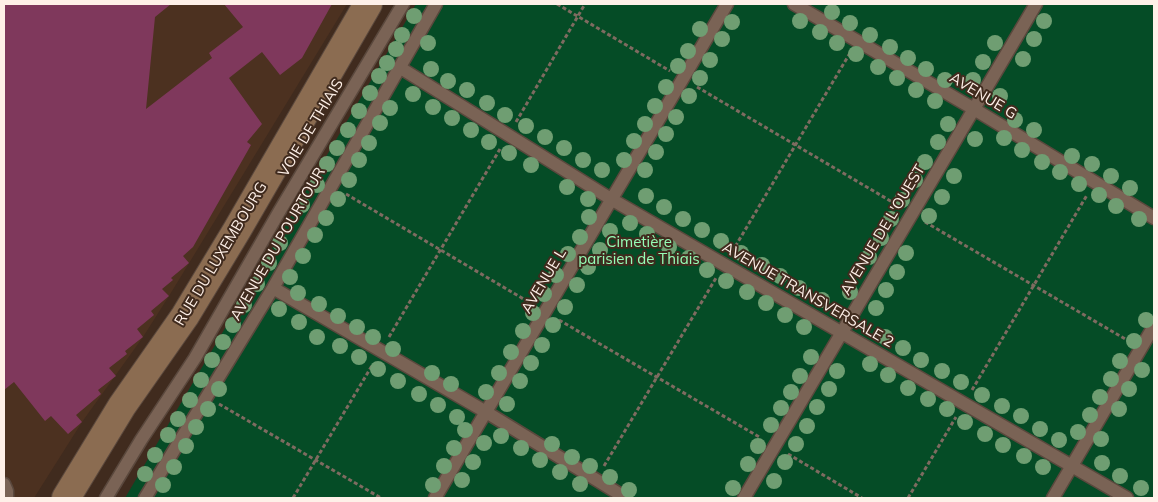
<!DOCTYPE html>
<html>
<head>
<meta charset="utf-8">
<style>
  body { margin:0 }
  #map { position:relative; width:1158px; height:502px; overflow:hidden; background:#402b1e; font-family:Mulish,sans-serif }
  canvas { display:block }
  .frame { position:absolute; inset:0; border:5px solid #fef0e8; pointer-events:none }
</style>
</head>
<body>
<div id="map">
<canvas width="1158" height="502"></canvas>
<div class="frame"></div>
</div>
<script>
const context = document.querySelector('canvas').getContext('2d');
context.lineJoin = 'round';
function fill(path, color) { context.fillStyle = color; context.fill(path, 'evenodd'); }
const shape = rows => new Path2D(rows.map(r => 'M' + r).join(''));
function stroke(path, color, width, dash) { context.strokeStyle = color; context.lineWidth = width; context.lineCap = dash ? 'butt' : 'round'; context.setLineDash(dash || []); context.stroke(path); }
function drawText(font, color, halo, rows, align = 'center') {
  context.font = font + ' Mulish,sans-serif'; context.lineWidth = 4; context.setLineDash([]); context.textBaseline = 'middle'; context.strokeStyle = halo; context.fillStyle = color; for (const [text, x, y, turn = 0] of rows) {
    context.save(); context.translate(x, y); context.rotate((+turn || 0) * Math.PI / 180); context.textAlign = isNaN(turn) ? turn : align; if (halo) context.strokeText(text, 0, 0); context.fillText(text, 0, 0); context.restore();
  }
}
const built = shape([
  [4,4,347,4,169,296,143,337,82,422,34,498,4,498]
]);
const green = shape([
  [416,4,1154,4,1154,498,125,498]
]);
const building = shape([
  [4,4,171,4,155,17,146,109,212,58,209,53,243,27,224,4,332,4,302,58,280,75,262,52,229,78,262,124,247,142,251,145,193,247,183,256,189,263,171,278,173,280,162,289,169,296,151,311,154,315,137,329,143,337,125,351,127,354,109,368,116,376,98,390,101,394,76,415,82,422,68,434,51,416,45,421,14,382,4,390]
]);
const path = shape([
  [557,4,670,71],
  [697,87,899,206],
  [516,122,585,4],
  [346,194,532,304],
  [925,222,1127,340],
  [732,252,850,53],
  [559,320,761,438],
  [389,337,500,149],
  [972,390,1087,195],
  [219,404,381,498],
  [788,454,862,498],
  [604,466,716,278],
  [293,498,373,364],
  [908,498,956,417]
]);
const lane = shape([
  [794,4,974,109,1154,218],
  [399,67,611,199,1127,498],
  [273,288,486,412,626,498],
  [4,484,7,491,7,498],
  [106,498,141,440,195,358,279,212,403,4],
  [145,498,273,288,436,4],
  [435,498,727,4],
  [744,498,1036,4],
  [1053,498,1154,326]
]);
const secondary = shape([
  [66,498,122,406,185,316,237,230,368,4]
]);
const trees = [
  [832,12],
  [414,16],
  [800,21],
  [1044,21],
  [732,22],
  [850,23],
  [700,29],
  [820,32],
  [402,35],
  [870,35],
  [722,39],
  [1034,39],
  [428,43],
  [837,43],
  [995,43],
  [890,47],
  [396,49],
  [688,51],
  [856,54],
  [908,58],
  [1023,59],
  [710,60],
  [983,62],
  [387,63],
  [678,66],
  [878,67],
  [431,69],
  [926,69],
  [379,76],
  [700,78],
  [897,78],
  [945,80],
  [973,80],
  [448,81],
  [666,87],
  [467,90],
  [916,90],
  [370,93],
  [413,94],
  [689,96],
  [1000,96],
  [935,101],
  [487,103],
  [655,106],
  [433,107],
  [390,108],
  [359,111],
  [505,115],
  [676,117],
  [452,118],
  [1015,120],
  [380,123],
  [645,124],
  [948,124],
  [526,126],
  [348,130],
  [471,130],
  [1034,130],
  [666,134],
  [545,137],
  [1004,138],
  [975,139],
  [634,141],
  [489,142],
  [938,142],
  [369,143],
  [337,148],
  [564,148],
  [1022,150],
  [656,152],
  [509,153],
  [1072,156],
  [359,160],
  [583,160],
  [624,160],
  [925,162],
  [1042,162],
  [327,164],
  [1092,164],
  [531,165],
  [602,170],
  [645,170],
  [1060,172],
  [954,176],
  [1111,176],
  [349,180],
  [915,180],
  [1079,184],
  [317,185],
  [567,187],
  [1130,188],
  [1099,195],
  [646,196],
  [942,197],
  [338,199],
  [588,199],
  [902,200],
  [302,205],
  [1116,206],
  [664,207],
  [929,216],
  [589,217],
  [326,218],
  [683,219],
  [891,219],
  [1139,219],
  [630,223],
  [702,230],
  [610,231],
  [647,234],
  [315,235],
  [580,237],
  [881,238],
  [721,241],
  [280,243],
  [669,247],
  [600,250],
  [741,253],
  [906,253],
  [568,254],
  [303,256],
  [869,257],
  [689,258],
  [269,263],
  [762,265],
  [588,267],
  [707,270],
  [897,272],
  [556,275],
  [780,276],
  [290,277],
  [726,281],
  [257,284],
  [577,285],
  [799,288],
  [886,290],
  [747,292],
  [850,292],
  [298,293],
  [544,294],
  [822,300],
  [766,303],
  [319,304],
  [244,305],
  [565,307],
  [876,308],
  [279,309],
  [533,313],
  [785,315],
  [338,316],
  [1146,320],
  [299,322],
  [233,325],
  [553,325],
  [357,327],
  [804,327],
  [523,331],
  [317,337],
  [373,337],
  [885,337],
  [1134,341],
  [223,342],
  [542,345],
  [340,346],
  [903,348],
  [393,349],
  [511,352],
  [359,357],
  [811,357],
  [212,360],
  [921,360],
  [1120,361],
  [531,363],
  [870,364],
  [378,369],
  [1142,370],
  [837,371],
  [942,371],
  [432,373],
  [499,373],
  [888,375],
  [800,376],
  [1111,379],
  [201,380],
  [398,381],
  [520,381],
  [961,382],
  [451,384],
  [908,388],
  [219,389],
  [829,389],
  [1129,389],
  [486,392],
  [791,392],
  [419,394],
  [982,395],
  [1100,397],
  [928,399],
  [190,400],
  [507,404],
  [438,405],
  [1002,406],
  [817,407],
  [781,408],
  [208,409],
  [947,409],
  [1119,409],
  [1090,415],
  [1021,416],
  [457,417],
  [178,419],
  [965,422],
  [771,425],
  [807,426],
  [196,427],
  [1040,429],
  [465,430],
  [1078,432],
  [985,434],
  [168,435],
  [501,436],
  [1101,439],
  [1059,440],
  [484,443],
  [552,444],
  [796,444],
  [1003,445],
  [186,446],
  [758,446],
  [454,448],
  [521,448],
  [155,455],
  [1024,456],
  [572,457],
  [540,460],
  [473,462],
  [785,462],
  [1102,463],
  [748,464],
  [444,466],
  [590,466],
  [174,467],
  [1043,467],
  [560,472],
  [145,474],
  [1120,476],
  [610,477],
  [462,480],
  [774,481],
  [580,484],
  [163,485],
  [433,485],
  [733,488],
  [1141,488],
  [629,490]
];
const streetNames = [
  ["AVENUE G",983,96,31],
  ["VOIE DE THIAIS",311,128,-59],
  ["AVENUE DE L'OUEST",883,230,-59],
  ["AVENUE DU POURTOUR",278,244,-60],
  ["RUE DU LUXEMBOURG",221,254,-59],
  ["AVENUE L",544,281,-59],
  ["AVENUE TRANSVERSALE 2",808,295,30]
];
const parkNames = [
  ["Cimetière",639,242],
  ["parisien de Thiais",639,259]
];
fill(built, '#4c3120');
fill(green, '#054c26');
fill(building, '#7f385c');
stroke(lane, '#5a483d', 15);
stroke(secondary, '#5a483d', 30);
stroke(path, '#7e6b60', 3, [4, 2.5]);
stroke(lane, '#7a6355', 12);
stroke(secondary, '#8b6c51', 28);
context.fillStyle = '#6f9e72';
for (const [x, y] of trees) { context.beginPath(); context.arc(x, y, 8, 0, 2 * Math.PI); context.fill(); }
drawText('15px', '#fef0e8', '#402b1e', streetNames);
drawText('15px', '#95fdb6', '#402b1e', parkNames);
</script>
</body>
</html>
